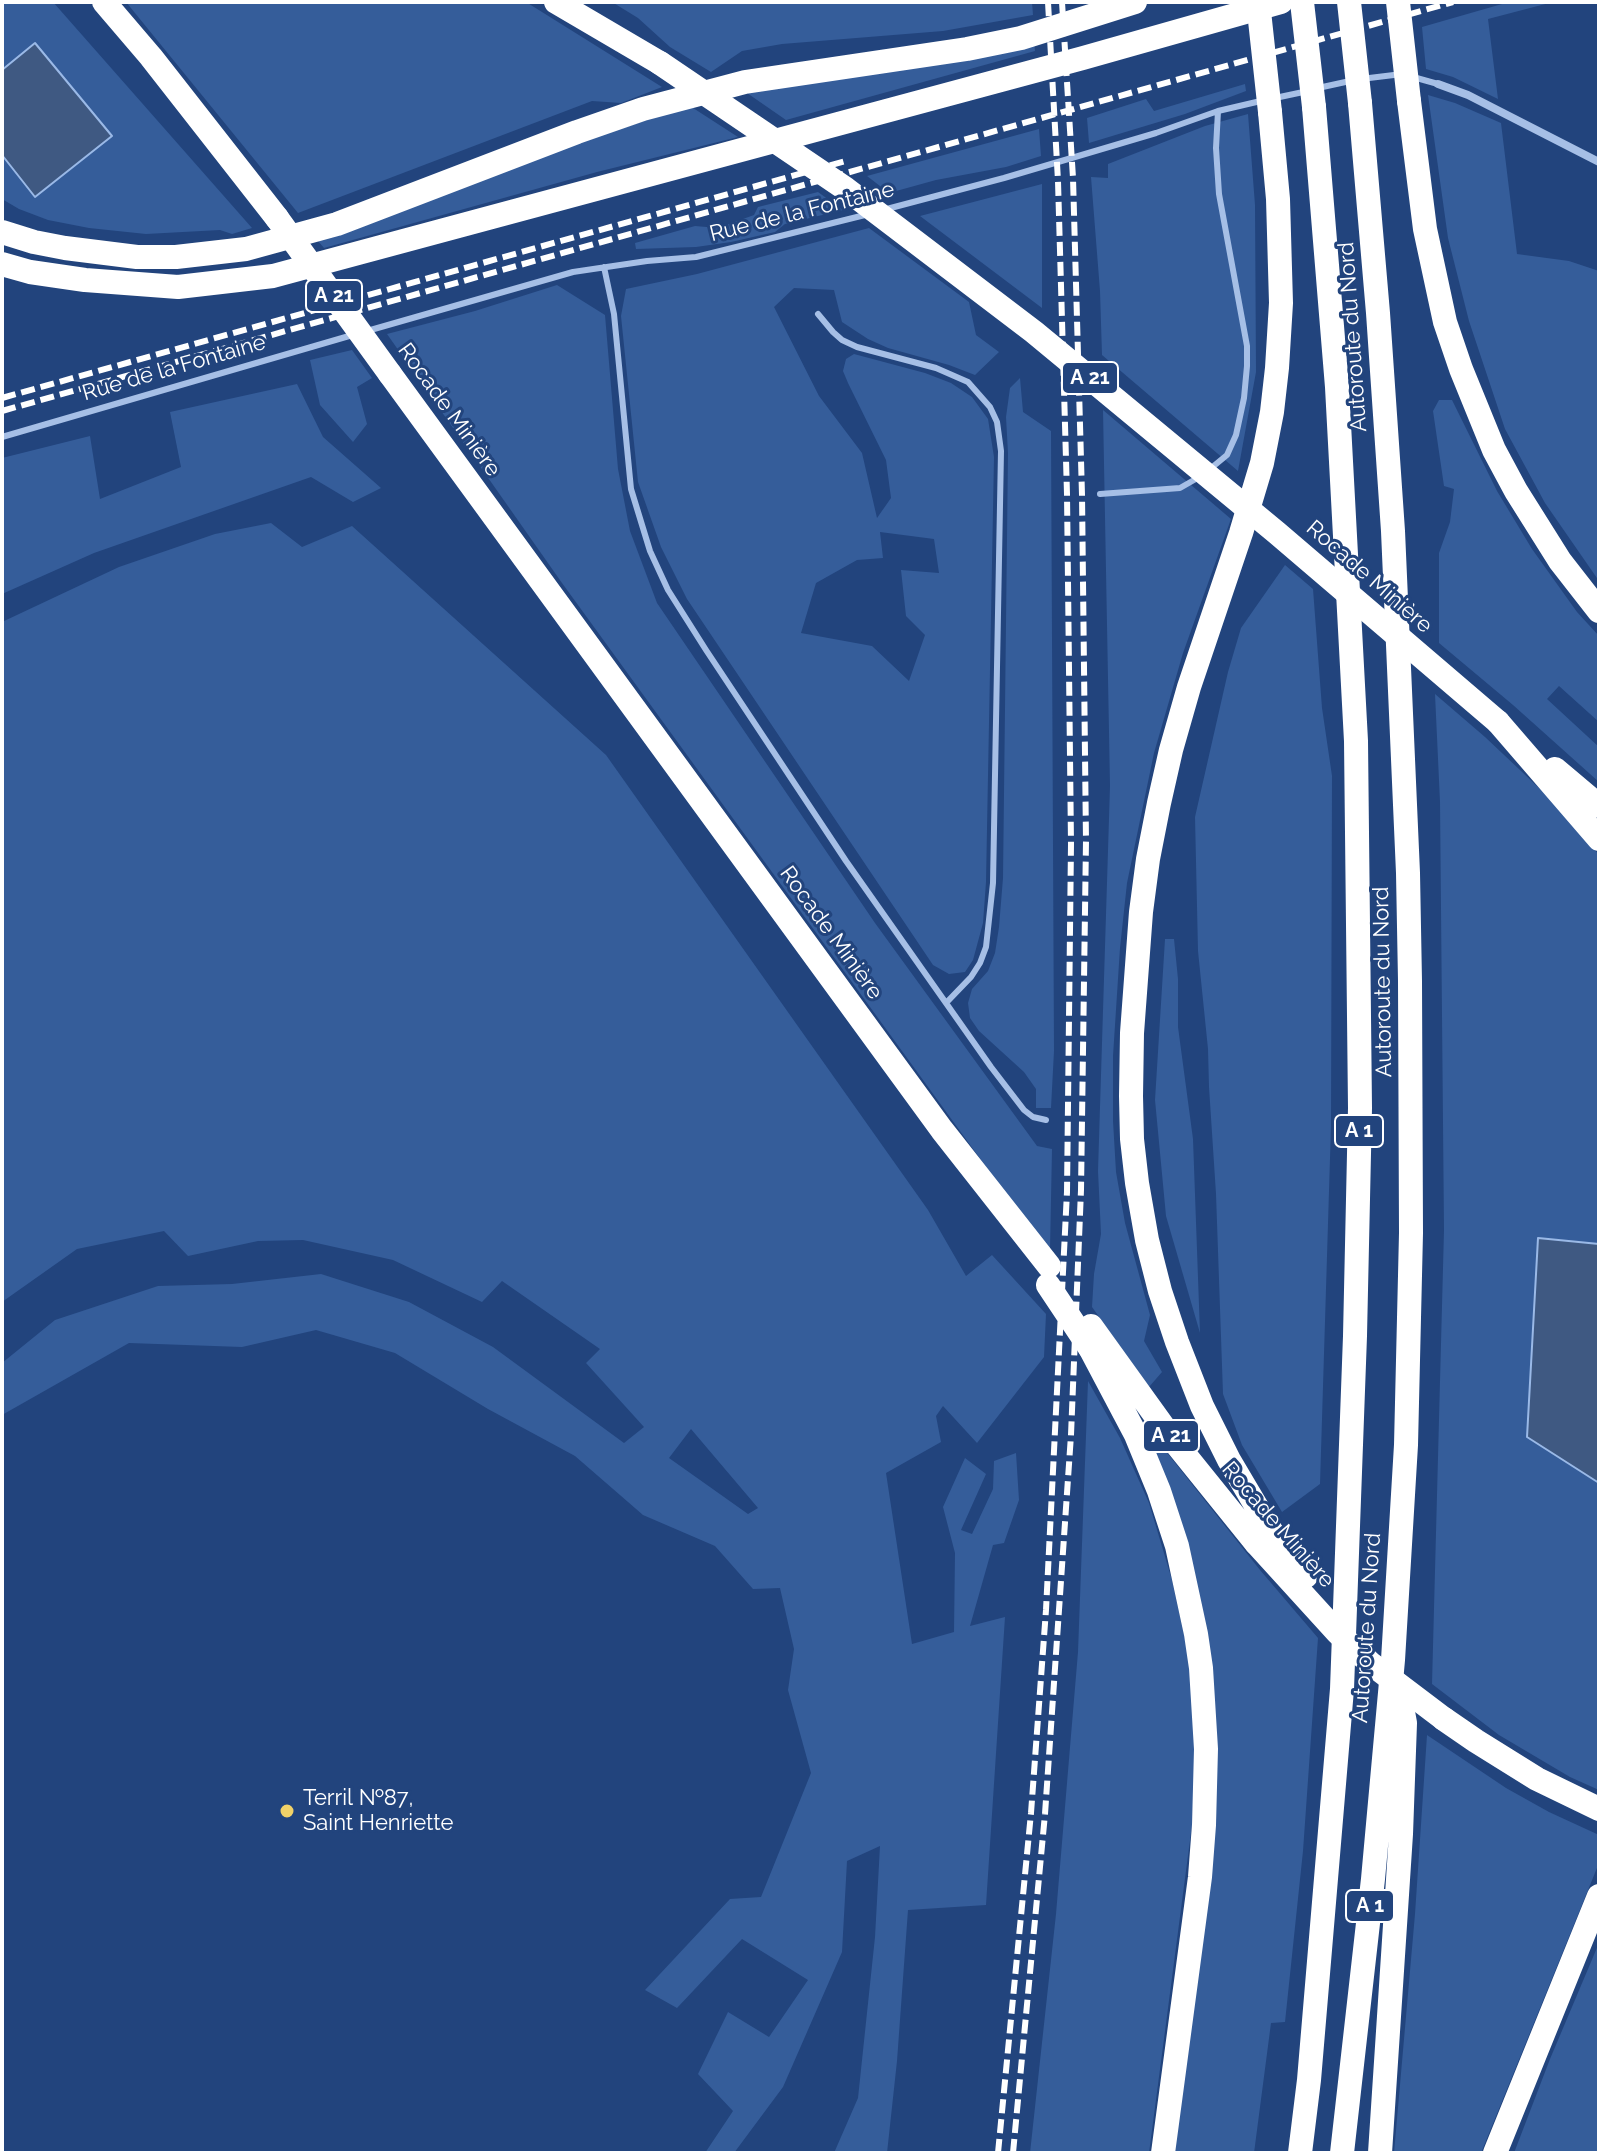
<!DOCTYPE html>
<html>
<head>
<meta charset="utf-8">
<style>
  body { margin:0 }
  #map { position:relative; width:1601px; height:2155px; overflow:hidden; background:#22447d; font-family:Raleway,sans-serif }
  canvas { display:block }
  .frame { position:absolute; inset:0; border:4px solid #fff; pointer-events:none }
</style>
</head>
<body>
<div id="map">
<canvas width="1601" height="2155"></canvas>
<div class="frame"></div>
</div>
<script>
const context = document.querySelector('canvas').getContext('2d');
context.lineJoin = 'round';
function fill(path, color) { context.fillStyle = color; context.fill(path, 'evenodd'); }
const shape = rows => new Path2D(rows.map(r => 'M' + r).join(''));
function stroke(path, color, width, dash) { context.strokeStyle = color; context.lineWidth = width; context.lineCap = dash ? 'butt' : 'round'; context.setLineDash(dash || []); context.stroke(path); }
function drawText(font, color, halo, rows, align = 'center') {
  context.font = font + ' Raleway,sans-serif'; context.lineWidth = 6; context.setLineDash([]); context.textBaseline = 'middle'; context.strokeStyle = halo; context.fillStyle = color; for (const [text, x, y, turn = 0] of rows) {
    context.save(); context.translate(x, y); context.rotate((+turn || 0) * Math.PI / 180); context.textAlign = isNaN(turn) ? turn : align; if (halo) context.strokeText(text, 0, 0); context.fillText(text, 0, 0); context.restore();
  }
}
const green = shape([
  [2,2,53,2,252,228,232,234,220,230,146,234,89,228,48,220,19,209,2,199],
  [126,2,526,2,662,87,621,103,592,101,298,213],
  [612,2,1032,2,1033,15,943,31,782,44,742,51,711,72,670,47,638,18],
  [1509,2,1553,2,1488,19,1498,99,1453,77,1426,69,1422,27],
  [1034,41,1035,51,786,120,747,93],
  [1245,84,1246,91,1185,114,1089,143,1087,118,1146,99,1154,111],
  [1428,95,1455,103,1501,123,1517,254,1569,261,1599,271,1599,581,1545,503,1505,429,1469,321,1448,238],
  [690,106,738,137,597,172,324,248,318,241,547,153],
  [1248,114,1255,205,1256,372,1238,471,1102,355,1100,291,1091,177,1108,178,1108,164,1205,126],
  [1039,129,1041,156,1006,167,936,180,889,193,867,176],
  [1042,184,1042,308,920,216],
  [818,192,843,210,785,224,775,232,731,242,696,247,636,249,635,243,695,226,718,228,754,215,758,207],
  [869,228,969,302,976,335,999,352,975,375,949,365,888,348,868,339,842,322,834,290,794,288,774,307,819,396,862,453,877,518,891,498,886,460,848,383,843,371,846,359,854,354,925,373,951,383,972,397,988,419,994,457,986,882,983,923,973,960,965,972,949,974,933,965,687,599,661,547,638,482,621,316,626,289,697,274],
  [880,532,934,539,939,573,901,570,906,616,925,635,909,681,872,646,801,633,816,583,857,560,883,558],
  [557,285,605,315,618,469,630,531,657,603,875,923,1037,1146,1052,1149,1050,1250,1026,1222,902,1051,562,583,387,334,475,311],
  [352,350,372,378,357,387,367,424,353,442,320,405,310,360],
  [1020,378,1023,412,1051,431,1054,1051,1051,1108,1036,1108,1036,1089,1024,1072,979,1031,970,1018,968,1003,972,989,988,971,995,953,999,927,1003,878,1008,453,1006,417,1010,388],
  [297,384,323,437,381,488,353,502,311,477,94,553,2,594,2,458,90,436,100,499,181,467,170,412],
  [1439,400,1452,400,1497,491,1532,549,1577,612,1599,636,1599,722,1559,686,1547,699,1599,747,1599,782,1513,705,1439,643,1439,553,1450,522,1454,489,1444,486,1433,411],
  [1103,410,1231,519,1183,653,1154,753,1127,883,1120,948,1113,1056,1113,1121,1116,1172,1125,1223,1150,1315,1144,1341,1162,1372,1149,1387,1092,1307,1094,1274,1101,1234,1098,1171,1110,786],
  [271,523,302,547,352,526,606,755,928,1210,966,1276,992,1255,1046,1314,1044,1357,977,1443,943,1406,936,1416,941,1442,886,1473,912,1644,954,1632,955,1553,943,1507,965,1458,986,1474,961,1530,972,1534,993,1489,994,1461,1016,1453,1019,1500,1004,1543,993,1545,970,1626,1005,1617,986,1905,908,1910,897,2061,887,2153,834,2153,858,2098,875,1937,880,1846,847,1861,842,1952,783,2087,734,2153,705,2153,733,2111,698,2074,728,2012,769,2037,808,1980,742,1939,677,2008,645,1990,730,1899,761,1897,811,1773,788,1690,794,1649,780,1588,753,1589,715,1546,643,1515,575,1456,488,1409,395,1353,316,1330,242,1347,129,1343,2,1415,2,1363,55,1320,158,1286,232,1284,321,1274,409,1302,493,1347,624,1443,644,1427,586,1363,600,1349,502,1281,482,1302,393,1260,303,1240,258,1241,188,1256,164,1231,77,1249,2,1302,2,622,119,567,215,534],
  [691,1429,758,1508,748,1514,669,1458],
  [1285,565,1313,589,1322,708,1332,776,1331,1126,1320,1484,1282,1512,1242,1445,1223,1394,1216,1194,1209,1087,1208,1049,1198,951,1195,817,1228,672,1241,628],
  [1435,694,1485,737,1556,804,1599,855,1599,1244,1538,1238,1527,1437,1599,1483,1599,1790,1570,1777,1499,1735,1432,1684,1444,1230,1440,802],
  [1165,939,1174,939,1178,979,1178,1027,1193,1139,1200,1333,1166,1216,1155,1100],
  [1088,1381,1120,1438,1149,1503,1172,1580,1191,1667,1196,1748,1192,1825,1149,2153,1030,2153,1056,1914,1078,1652],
  [1153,1435,1260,1570,1318,1638,1303,1851,1285,2022,1271,2023,1254,2153,1172,2153,1216,1754,1146,1438],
  [1427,1735,1506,1788,1549,1812,1599,1835,1599,1863,1481,2153,1394,2153,1415,1914],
  [1599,1943,1599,2153,1514,2153,1550,2059]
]);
const water = shape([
  [35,43,112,136,35,197,2,155,2,70,35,43],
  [1538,1238,1599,1244,1599,1483,1527,1437,1538,1238]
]);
const lane = shape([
  [1413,77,1438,84],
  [1361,79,1402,74],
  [1318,88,1350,81],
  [1275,98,1308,91],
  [883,210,1004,178,1156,133,1218,111,1265,100],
  [604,267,614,314,631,489,650,551,668,590,706,650,846,861,991,1067,1024,1110,1033,1117,1046,1120],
  [818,314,833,332,842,340,857,347,936,368,968,382,990,407,997,422,1001,451,993,883,986,947,980,963,971,977,946,1003],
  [367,331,573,272,647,261,696,257,869,214],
  [2,437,356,334],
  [1210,469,1227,455,1236,435,1244,398,1247,366,1247,346,1219,194,1216,148,1218,111],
  [1100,494,1180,488,1201,476]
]);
const street = shape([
  [1438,84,1468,95,1599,162]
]);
const highway = shape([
  [104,2,151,57,277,218],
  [556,2,660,63],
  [1409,101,1425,229,1445,322,1461,369,1494,450,1516,491,1560,561,1599,611],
  [1270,112,1278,199,1281,303,1277,368,1272,412,1262,463,1241,533,1189,687,1171,750,1159,803,1148,859,1141,912,1132,1033,1131,1096,1132,1139,1137,1183,1147,1240,1160,1291,1177,1342,1202,1406,1229,1460,1271,1531],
  [2,232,34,242,65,248,137,257,176,257,246,249,337,224,577,132,643,109,745,82,967,49,1021,38,1135,2],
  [2,264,30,272,85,280,178,287,273,276,1083,58,1281,2],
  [390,374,942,1130,1049,1266],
  [1498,722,1599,839],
  [1555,769,1599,806],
  [1091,1326,1173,1440,1256,1543],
  [1090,1348,1136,1435,1159,1491,1177,1546,1196,1634,1201,1668,1206,1749,1204,1825,1200,1877,1163,2153],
  [1444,1719,1476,1741,1537,1779,1599,1809],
  [1300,2153,1309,2080,1342,1689,1355,1336,1360,1108,1356,741,1337,387,1314,107],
  [1342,2153,1373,1879,1393,1660,1406,1445,1411,1233,1410,981,1408,873,1393,531,1378,313,1360,103],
  [1380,2153,1401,1834,1405,1723,1398,1685],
  [1495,2153,1599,1896]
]);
const rail = shape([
  [2,398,849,160],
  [2,411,1453,2],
  [998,2153,1031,1813,1046,1610,1067,1192,1071,844,1067,494,1058,181,1048,2],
  [1013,2153,1045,1814,1071,1435,1081,1190,1086,841,1082,495,1073,178,1062,2]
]);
const highwayBridge = shape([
  [1258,2,1270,112],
  [1302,2,1314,107],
  [1349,2,1360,103],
  [1398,2,1409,101],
  [660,63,846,189,1034,332,1277,533,1498,722],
  [277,218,390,374],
  [1048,1285,1090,1348],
  [1271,1531,1306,1576],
  [1256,1543,1337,1632,1370,1663,1444,1719]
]);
const markers = [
  [287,1811,8,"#f1d268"]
];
const shields = [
  [334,296,56],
  [1090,378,56],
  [1359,1131,48],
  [1171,1436,56],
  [1370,1906,48]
];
const shieldNames = [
  ["A 21",334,296],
  ["A 21",1090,378],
  ["A 1",1359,1131],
  ["A 21",1171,1436],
  ["A 1",1370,1906]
];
const streetNames = [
  ["Rue de la Fontaine",802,212,-14],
  ["Autoroute du Nord",1353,337,-94],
  ["Rue de la Fontaine",174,368,-16],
  ["Rocade Minière",449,410,54],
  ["Rocade Minière",1369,577,41],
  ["Rocade Minière",831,933,54],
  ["Autoroute du Nord",1383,982,-91],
  ["Rocade Minière",1278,1525,49],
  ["Autoroute du Nord",1367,1628,-86]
];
const poiNames = [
  ["Terril №87,",303,1798],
  ["Saint Henriette",303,1823]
];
fill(green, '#355d9a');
fill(water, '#3f5982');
stroke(water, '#9ab9e7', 2);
stroke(lane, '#a6bfe6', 6);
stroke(street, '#a6bfe6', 8);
stroke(highway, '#fff', 24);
stroke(rail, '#fff', 6, [14, 6]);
stroke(highwayBridge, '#fff', 24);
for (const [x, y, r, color] of markers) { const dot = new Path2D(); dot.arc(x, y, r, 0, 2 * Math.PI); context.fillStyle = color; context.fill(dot); stroke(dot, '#22447d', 3); }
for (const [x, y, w] of shields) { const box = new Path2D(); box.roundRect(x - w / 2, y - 16, w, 32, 6); context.fillStyle = '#22447d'; context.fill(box); stroke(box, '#fff', 2); }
drawText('bold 20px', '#fff', null, shieldNames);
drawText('22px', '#fff', '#22447d', streetNames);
drawText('22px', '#fff', '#22447d', poiNames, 'left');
</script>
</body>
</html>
